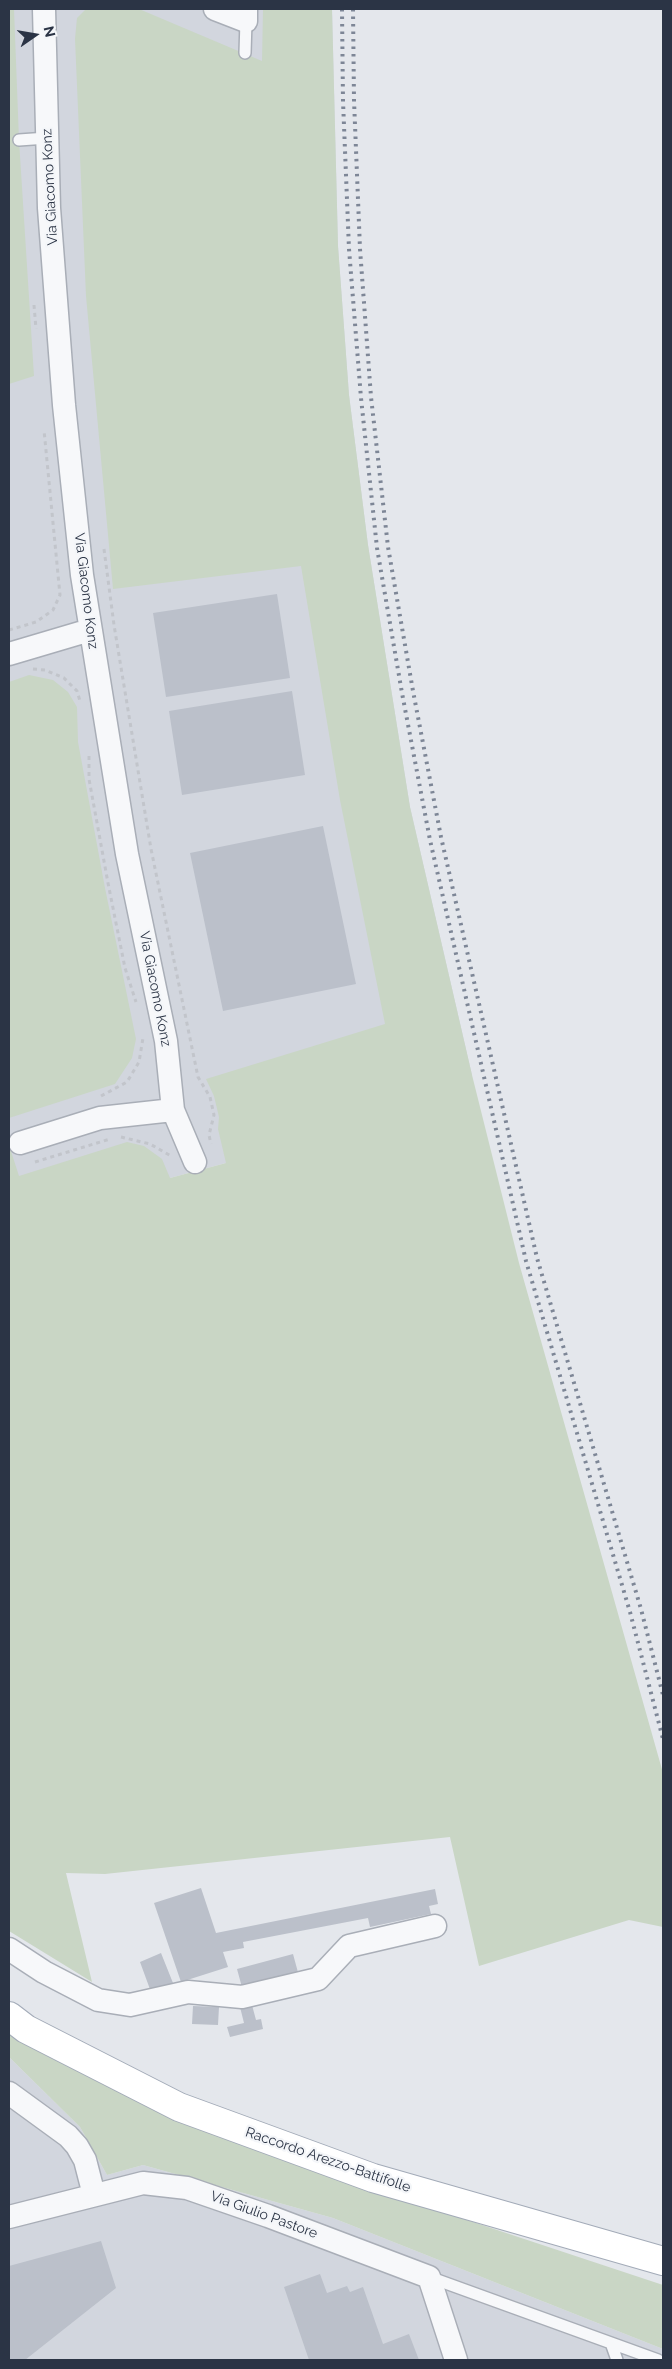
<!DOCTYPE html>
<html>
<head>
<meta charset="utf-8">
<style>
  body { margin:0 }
  #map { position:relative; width:672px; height:2369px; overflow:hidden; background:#e4e7ec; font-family:Raleway,sans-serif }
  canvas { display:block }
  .frame { position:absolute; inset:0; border:10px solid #2b3445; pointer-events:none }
  .north { position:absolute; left:10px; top:10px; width:50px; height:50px; -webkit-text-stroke:4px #f4f6f9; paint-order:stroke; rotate:77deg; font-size:14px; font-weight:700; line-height:20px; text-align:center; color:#2b3445 }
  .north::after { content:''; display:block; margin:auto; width:18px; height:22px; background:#2b3445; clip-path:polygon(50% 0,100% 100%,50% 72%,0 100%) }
</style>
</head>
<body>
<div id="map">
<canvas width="672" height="2369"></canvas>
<div class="frame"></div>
<div class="north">N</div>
</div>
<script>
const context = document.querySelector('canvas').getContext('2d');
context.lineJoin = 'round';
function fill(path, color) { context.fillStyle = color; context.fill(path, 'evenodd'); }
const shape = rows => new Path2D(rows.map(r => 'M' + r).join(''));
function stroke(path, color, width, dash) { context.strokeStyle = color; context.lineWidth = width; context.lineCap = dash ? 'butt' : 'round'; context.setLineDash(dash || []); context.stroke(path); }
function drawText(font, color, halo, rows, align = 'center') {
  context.font = font + ' Raleway,sans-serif'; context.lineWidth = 4.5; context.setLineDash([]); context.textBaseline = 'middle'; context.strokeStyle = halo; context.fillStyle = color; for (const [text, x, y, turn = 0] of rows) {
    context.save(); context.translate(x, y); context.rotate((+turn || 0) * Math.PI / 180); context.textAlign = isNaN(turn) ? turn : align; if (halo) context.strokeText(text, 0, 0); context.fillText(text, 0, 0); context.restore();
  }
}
const built = shape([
  [9,9,332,9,338,246,349,395,368,545,410,807,472,1075,226,1163,170,1178,9,1212],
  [9,2057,80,2127,107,2175,143,2165,333,2218,663,2349,663,2360,9,2360]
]);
const green = shape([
  [9,9,14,9,19,140,34,376,9,384],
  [86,9,139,9,262,61,263,9,332,9,338,246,349,395,368,545,410,807,472,1075,519,1263,663,1773,663,1927,629,1920,479,1966,450,1837,105,1874,66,1873,92,1982,9,1931,9,1145,19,1176,127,1142,144,1146,162,1159,170,1178,226,1163,218,1129,219,1117,214,1096,206,1079,385,1024,340,800,301,566,113,589,86,296,75,39,77,18],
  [29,675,53,680,68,692,77,707,78,742,105,888,136,1039,132,1058,115,1084,9,1118,9,682],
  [9,2031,146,2106,274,2156,663,2285,663,2349,333,2218,143,2165,107,2175,80,2127,9,2057]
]);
const building = shape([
  [277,594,290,678,166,697,153,613],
  [292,691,305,775,182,795,169,711],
  [323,826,356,984,223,1011,190,853],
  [201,1888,216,1933,435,1889,438,1904,429,1906,431,1914,370,1927,368,1918,243,1942,244,1948,223,1952,228,1967,181,1982,154,1903],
  [161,1953,173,1983,151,1992,140,1962],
  [293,1954,299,1976,243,1991,237,1969],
  [252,2005,256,2020,261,2019,263,2029,230,2037,227,2027,244,2023,240,2007],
  [193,2006,219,2007,218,2025,192,2024],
  [101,2241,116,2288,25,2360,9,2360,9,2266],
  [320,2274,327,2293,347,2286,350,2292,363,2287,383,2344,409,2334,419,2360,309,2360,284,2287]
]);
const path = shape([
  [34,305,36,329],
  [104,549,114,625,151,849,198,1077,210,1097,214,1115,209,1135,211,1144],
  [9,630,36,622,53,610,60,595,44,430],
  [33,669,45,670,64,678,77,691,80,701],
  [89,756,89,779,108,883,125,968,136,1002],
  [101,1096,127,1082,139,1062,143,1038],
  [121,1137,150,1144,171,1156],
  [35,1162,110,1139]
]);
const lane = shape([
  [245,53,246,21],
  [19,140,47,138],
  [429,2277,658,2360],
  [611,2343,617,2360]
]);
const street = shape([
  [44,9,49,208,64,405,82,575,127,854,166,1041,173,1110,195,1162],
  [215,9,246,21,246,9],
  [9,654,90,630],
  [20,1143,100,1118,173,1110],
  [9,1949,44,1972,98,2000,130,2005,188,1992,242,1997,318,1979,349,1946,435,1926],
  [9,2093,68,2136,77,2146,85,2160,94,2195],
  [9,2217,143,2183,187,2188,268,2216,429,2277,456,2360]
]);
const primary = shape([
  [9,2016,26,2029,179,2107,373,2178,663,2261]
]);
const rail = shape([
  [342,9,343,101,349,249,361,398,377,548,402,693,430,840,526,1261,630,1612,663,1739],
  [353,9,354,100,360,249,371,397,388,547,413,691,441,837,537,1258,641,1609,663,1695]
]);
const streetNames = [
  ["Via Giacomo Konz",50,187,-93],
  ["Via Giacomo Konz",86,591,83],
  ["Via Giacomo Konz",155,989,79],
  ["Raccordo Arezzo-Battifolle",328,2160,19],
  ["Via Giulio Pastore",264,2215,20]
];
fill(built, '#d2d6de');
fill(green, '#c9d6c5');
fill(building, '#bbc0ca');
stroke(lane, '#a9aeb7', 14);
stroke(street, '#a9aeb7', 25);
stroke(primary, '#a3abb8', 30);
stroke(path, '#c2c5cb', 3, [4, 4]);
stroke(lane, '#f7f8fa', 11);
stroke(street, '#f7f8fa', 22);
stroke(primary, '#fff', 28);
stroke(rail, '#7d8696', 4, [2.5, 5]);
drawText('14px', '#2b3445', '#f4f6f9', streetNames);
</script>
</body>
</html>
